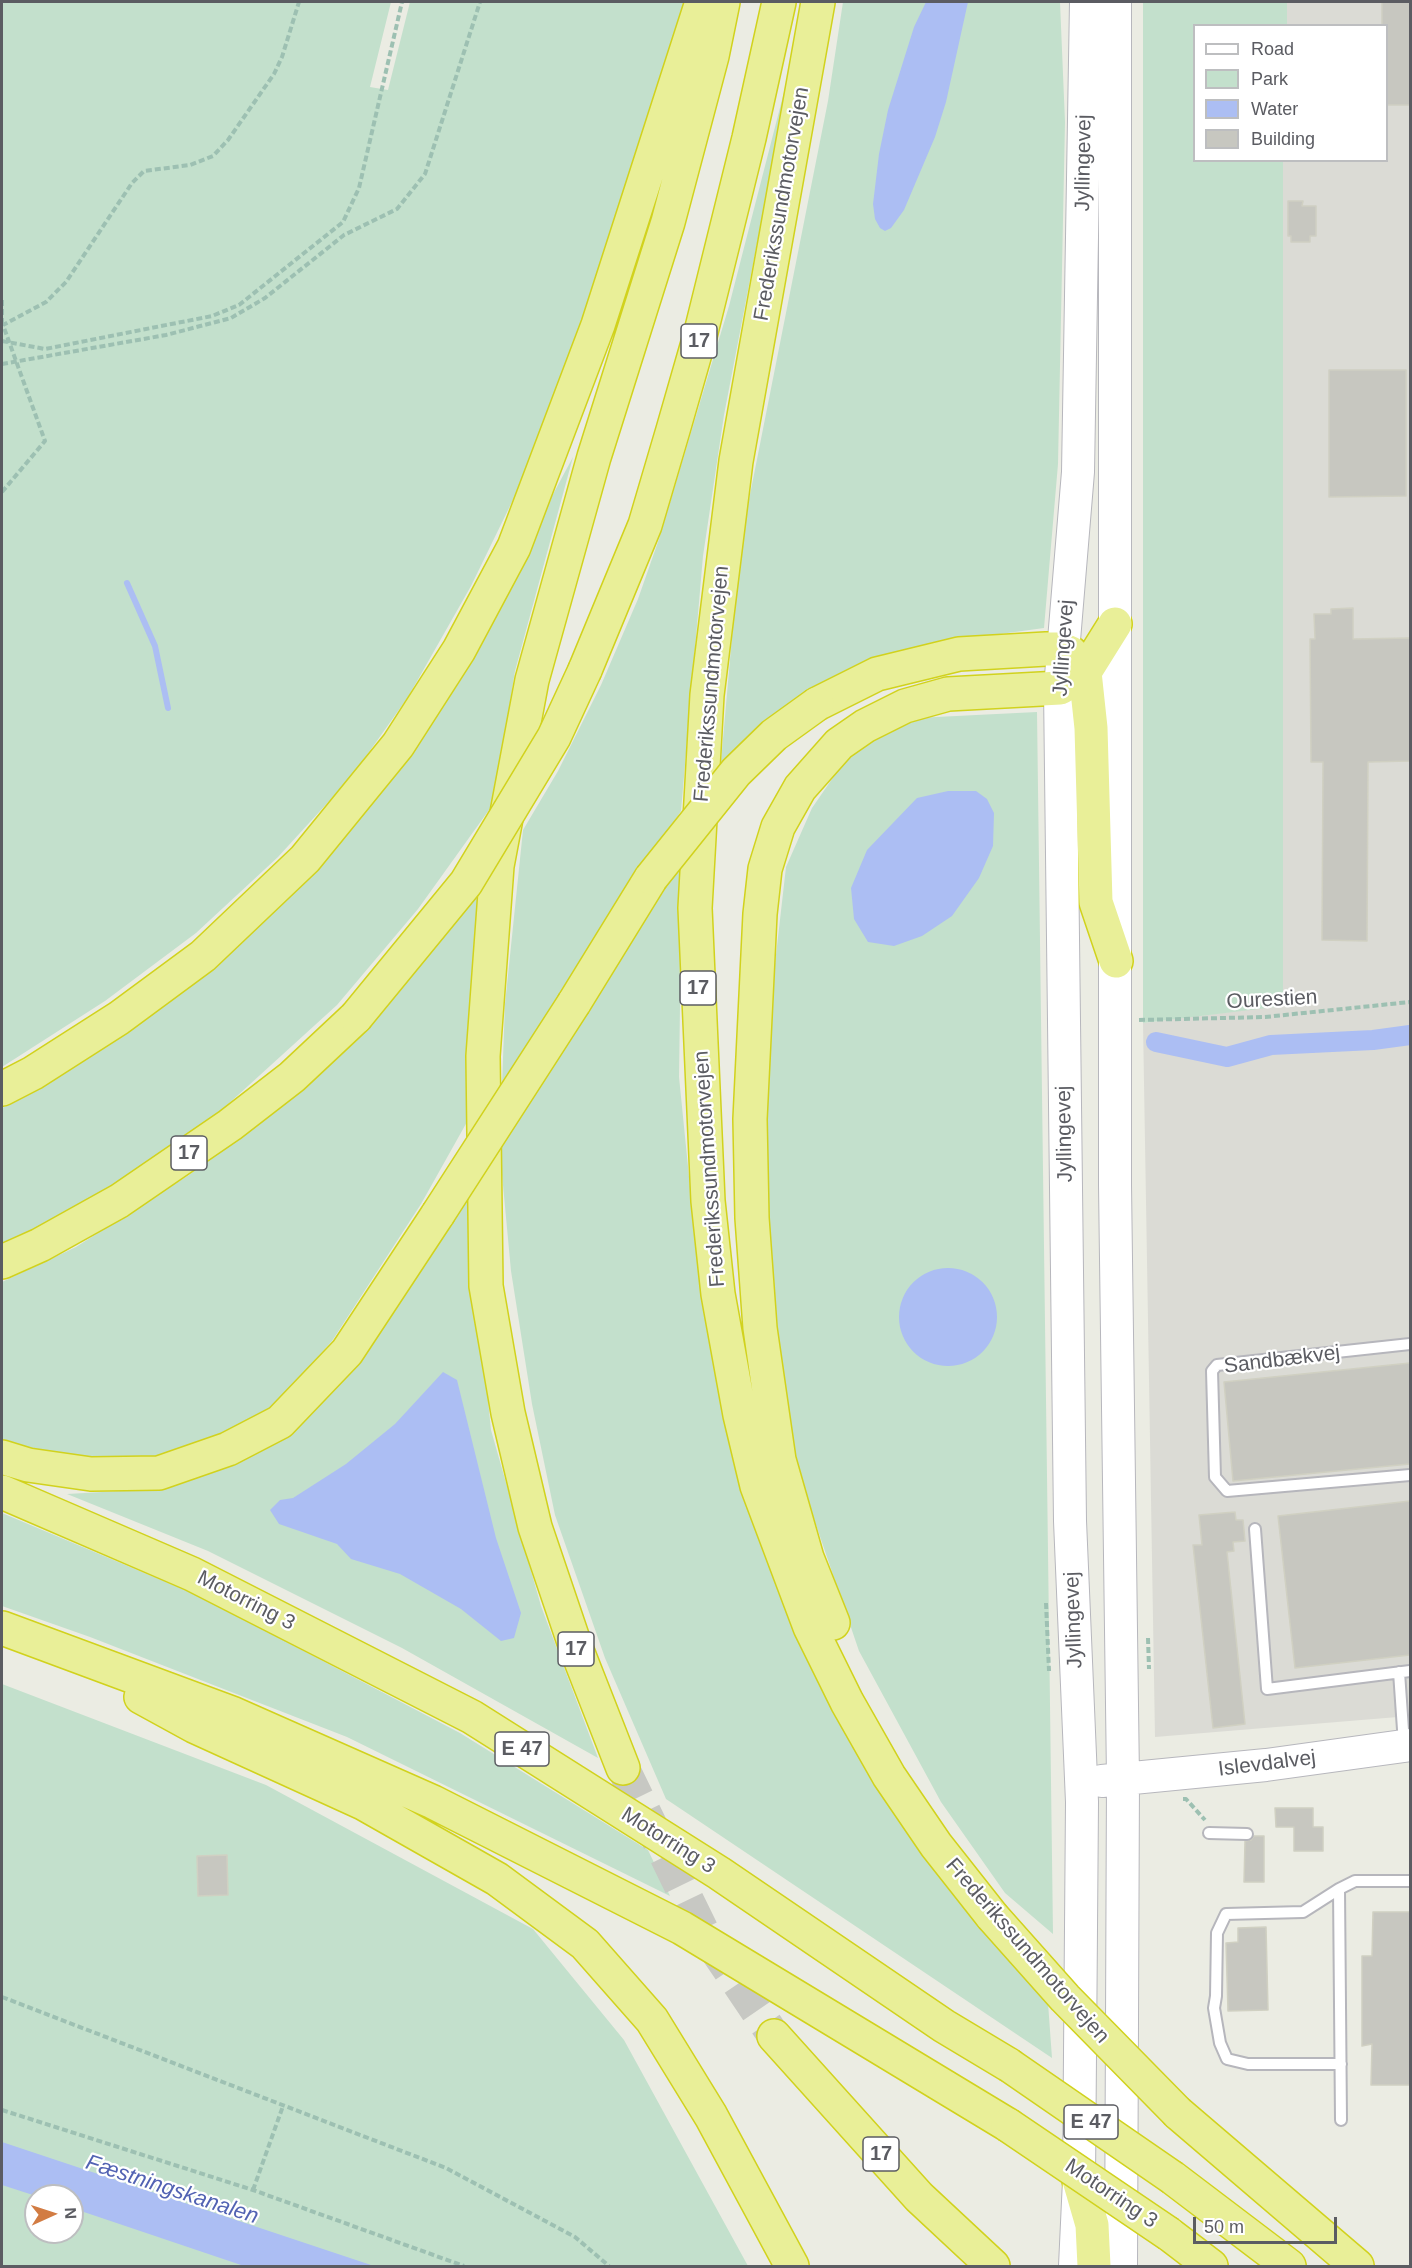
<!DOCTYPE html>
<html>
<head>
<meta charset="utf-8">
<style>
  body { margin:0 }
  #map { position:relative; width:1412px; height:2268px; overflow:hidden; background:#ebece3; font-family:Arial,sans-serif }
  canvas { display:block }
  .frame { position:absolute; inset:0; border:3px solid #5b5c62; pointer-events:none }
  .legend { position:absolute; left:1193px; top:24px; width:195px; height:138px; box-sizing:border-box; background:#fff; border:2px solid #bdbec0; margin:0; padding:8px 10px; list-style:none; font-size:18px; color:#5b5c62 }
  .legend li { display:flex; align-items:center; gap:12px; height:30px }
  .legend b { width:30px; border:2px solid #bdbec0 }
  .north { position:absolute; left:24px; top:2184px; width:60px; height:60px; box-sizing:border-box; background:#fff; border:2px solid #bdbec0; border-radius:50%; rotate:87deg; font-size:16px; font-weight:700; line-height:24px; text-align:center; color:#5b5c62 }
  .north::after { content:''; display:block; margin:auto; width:21px; height:27px; background:#d27c43; clip-path:polygon(50% 0,100% 100%,50% 72%,0 100%) }
  .scale { position:absolute; left:1193px; top:2217px; width:144px; height:27px; box-sizing:border-box; border:3px solid #5b5c62; border-top:0; padding-left:8px; font-size:18px; line-height:21px; white-space:nowrap; color:#5b5c62; -webkit-text-stroke:4px #fff; paint-order:stroke }
</style>
</head>
<body>
<div id="map">
<canvas width="1412" height="2268"></canvas>
<div class="frame"></div>
<ul class="legend">
<li><b style="height:8px;background:#fff"></b>Road</li>
<li><b style="height:16px;background:#c3e0cc"></b>Park</li>
<li><b style="height:16px;background:#acbef3"></b>Water</li>
<li><b style="height:16px;background:#c7c7c0"></b>Building</li>
</ul>
<div class="north">N</div>
<div class="scale">50 m</div>
</div>
<script>
const context = document.querySelector('canvas').getContext('2d');
context.lineJoin = 'round';
function fill(path, color) { context.fillStyle = color; context.fill(path, 'evenodd'); }
const shape = rows => new Path2D(rows.map(r => 'M' + r).join(''));
function stroke(path, color, width, dash) { context.strokeStyle = color; context.lineWidth = width; context.lineCap = dash ? 'butt' : 'round'; context.setLineDash(dash || []); context.stroke(path); }
function drawText(font, color, halo, rows, align = 'center') {
  context.font = font + ' Arial,sans-serif'; context.lineWidth = 4.5; context.setLineDash([]); context.textBaseline = 'middle'; context.strokeStyle = halo; context.fillStyle = color; for (const [text, x, y, turn = 0] of rows) {
    context.save(); context.translate(x, y); context.rotate((+turn || 0) * Math.PI / 180); context.textAlign = isNaN(turn) ? turn : align; if (halo) context.strokeText(text, 0, 0); context.fillText(text, 0, 0); context.restore();
  }
}
const industrial = shape([
  [1287,2,1410,2,1410,1716,1155,1737,1143,1023,1283,1005,1283,161,1386,160,1386,26,1287,25]
]);
const green = shape([
  [2,2,391,2,370,87,388,90,410,2,686,2,595,290,528,469,471,586,408,697,352,776,278,857,196,933,105,1001,2,1067],
  [843,2,1060,2,1065,122,1058,464,1044,628,949,641,811,689,721,762,740,545,828,101],
  [1143,2,1287,2,1287,25,1194,26,1194,160,1283,161,1283,1006,1143,1023],
  [792,61,724,415,703,556,681,811,502,1085,505,1004,523,830,558,771,601,685,638,599,659,539,729,306],
  [573,457,515,671,494,803,418,909,337,1005,215,1116,120,1185,2,1248,2,1108,36,1091,219,963,327,856,419,744],
  [1037,712,1053,1934,1005,1893,941,1802,859,1651,796,1466,772,1314,765,1156,773,981,786,867,812,808,850,753,916,718],
  [682,863,679,1077,698,1266,747,1506,840,1723,1048,2003,1052,2058,666,1799,605,1658,555,1515,532,1404,511,1271,499,1142],
  [481,886,472,1113,421,1204,332,1341,268,1413,198,1449,147,1461,84,1459,2,1443,2,1282,76,1247,189,1175,315,1078,383,1012],
  [467,1192,491,1430,541,1606,598,1758,402,1648,208,1551,67,1494,156,1489,290,1431],
  [2,1513,199,1596,460,1733,648,1850,670,1896,347,1737,90,1637,2,1606],
  [2,1684,266,1785,533,1929,624,2040,748,2266,2,2266],
  [36,2196,72,2196,72,2232,36,2232]
]);
const water = shape([
  [926,2,968,2,946,102,935,137,904,210,891,228,885,231,880,228,875,219,873,204,879,154,888,110,914,27],
  [948,791,976,791,987,799,994,813,993,846,979,878,952,916,922,936,894,946,868,942,854,919,851,888,867,850,917,798],
  '899 1317a49 49 0 1 1 98 0a49 49 0 1 1-98 0Z',
  [443,1372,457,1380,496,1538,521,1613,514,1638,501,1641,461,1609,400,1574,351,1559,337,1544,279,1524,270,1510,280,1500,293,1498,346,1464,395,1424],
  [2,2142,374,2266,244,2266,72,2208,72,2196,36,2196,2,2185]
]);
const stream = shape([
  [127,583,155,646,168,708]
]);
const canal = shape([
  [1156,1042,1227,1057,1271,1045,1373,1040,1410,1035]
]);
const building = shape([
  [1382,2,1410,2,1410,105,1386,105,1386,26,1382,26,1382,2],
  [1288,201,1303,201,1302,206,1316,206,1316,236,1310,236,1310,242,1291,242,1291,236,1288,236,1288,201],
  [1329,370,1406,370,1406,496,1329,497,1329,370],
  [1353,608,1353,639,1410,638,1410,761,1368,762,1367,941,1322,940,1323,762,1311,762,1310,639,1315,639,1314,614,1331,614,1331,609,1353,608],
  [1410,1363,1410,1464,1233,1481,1224,1382,1410,1363],
  [1410,1501,1410,1655,1295,1668,1278,1516,1410,1501],
  [1235,1512,1236,1520,1243,1520,1245,1541,1233,1542,1234,1551,1227,1552,1245,1724,1213,1728,1193,1545,1202,1545,1199,1515,1235,1512],
  [1275,1808,1313,1808,1313,1827,1323,1827,1323,1851,1294,1851,1294,1827,1276,1827,1275,1808],
  [1254,1836,1264,1836,1264,1882,1244,1882,1245,1841,1251,1840,1254,1836],
  [227,1855,228,1895,198,1896,197,1856,227,1855],
  [1373,1912,1410,1912,1410,2085,1371,2085,1372,2044,1362,2046,1362,1956,1372,1956,1373,1912],
  [1266,1927,1268,2010,1228,2011,1226,1943,1238,1942,1238,1928,1266,1927]
]);
const highwayTunnel = shape([
  [623,1768,702,1930,774,2036]
]);
const path = shape([
  [2,300,2,326],
  [2,341,45,349,212,316,239,305,343,222,359,188,402,2],
  [2,364,166,335,231,318,265,298,344,235,397,209,425,174,480,2],
  [2,492,45,441,3,325,46,302,66,282,132,183,144,171,190,165,213,156,228,140,274,74,282,57,299,2],
  [1139,1020,1265,1017,1410,1002],
  [1046,1603,1049,1671],
  [1148,1638,1149,1669],
  [1183,1799,1186,1799,1205,1820],
  [2,1997,446,2168,575,2237,609,2266],
  [2,2110,253,2190,464,2266],
  [253,2190,283,2106]
]);
const lane = shape([
  [1410,1344,1217,1365,1212,1371,1215,1477,1227,1491,1410,1475],
  [1255,1529,1267,1689,1410,1671],
  [1399,1672,1404,1744],
  [1209,1833,1247,1834],
  [1339,1889,1303,1912,1226,1914,1217,1933,1216,1996,1214,2008,1220,2043,1227,2059,1248,2064,1341,2064],
  [1341,2120,1339,1889,1355,1881,1410,1881]
]);
const secondary = shape([
  [1115,2,1115,1185,1123,1778,1121,2266],
  [1102,1781,1266,1765,1410,1745],
  [1075,2266,1079,2180,1082,1802,1070,1521,1060,688,1078,472,1086,2]
]);
const highway = shape([
  [818,2,736,461,707,695,695,908,708,1201,718,1294,740,1415,757,1486,810,1627,847,1702,889,1776,936,1845,992,1916],
  [585,670,645,525,673,430,700,336,749,138,779,2],
  [817,704,877,674,959,654,1046,649,1062,649,1071,653,1085,672,1091,728,1096,902,1116,961],
  [574,1003,651,878],
  [2,1089,33,1073,119,1018,203,956,305,859,398,745,459,650,514,547,598,325,702,2],
  [2,1262,40,1245,119,1201,230,1125,292,1077,356,1017],
  [2,1457,28,1465,91,1474,159,1473,228,1449,280,1422,347,1352,438,1214],
  [2,1492,192,1574,472,1717,719,1873,944,2026,1009,2065],
  [833,1623,807,1558,779,1460,760,1328,752,1218,750,1119,760,914,765,869,778,827,800,788,839,744,865,726,905,706,948,694,1060,688,1085,672,1115,624],
  [2,1628,234,1714,433,1802,682,1928,1008,2125],
  [141,1697,194,1726,363,1803,497,1879,585,1944,652,2020,711,2116,792,2266],
  [623,1768,576,1648,535,1527,508,1413,486,1286,483,1056,497,866,532,680,594,457,668,222,712,56,723,2],
  [774,2036,919,2197,993,2266],
  [1178,2113,1357,2266],
  [1173,2178,1289,2266],
  [1079,2180,1092,2225,1094,2266],
  [1169,2234,1211,2266]
]);
const highwayBridge = shape([
  [651,878,736,772,774,735,817,704],
  [356,1017,466,883,554,737,585,670],
  [438,1214,574,1003],
  [992,1916,1065,1998,1178,2113],
  [1009,2065,1173,2178],
  [1008,2125,1169,2234]
]);
const shields = [
  [699,341,36],
  [698,988,36],
  [189,1153,36],
  [576,1649,36],
  [522,1749,54],
  [1091,2122,54],
  [881,2154,36]
];
const shieldNames = [
  ["17",699,341],
  ["17",698,988],
  ["17",189,1153],
  ["17",576,1649],
  ["E 47",522,1749],
  ["E 47",1091,2122],
  ["17",881,2154]
];
const streetNames = [
  ["Jyllingevej",1084,163,-89],
  ["Frederikssundmotorvejen",782,204,-80],
  ["Jyllingevej",1064,648,-86],
  ["Frederikssundmotorvejen",712,684,-85],
  ["Ourestien",1272,1000,-3],
  ["Jyllingevej",1065,1134,-91],
  ["Frederikssundmotorvejen",710,1169,-94],
  ["Sandbækvej",1282,1360,-7],
  ["Motorring 3",246,1601,27],
  ["Jyllingevej",1074,1620,-92],
  ["Islevdalvej",1267,1764,-7],
  ["Motorring 3",668,1841,32],
  ["Frederikssundmotorvejen",1027,1951,49],
  ["Motorring 3",1111,2194,34]
];
const waterNames = [
  ["Fæstningskanalen",172,2190,18]
];
fill(industrial, '#dbdbd5');
fill(green, '#c3e0cc');
fill(water, '#acbef3');
stroke(stream, '#acbef3', 6);
stroke(canal, '#acbef3', 20);
fill(building, '#c7c7c0');
stroke(building, '#d0d0c2', 1.5);
stroke(highwayTunnel, '#c7c8c3', 33, [33, 16]);
stroke(lane, '#b6b6bc', 14);
stroke(secondary, '#b7b7bd', 34);
stroke(highway, '#d1d21d', 36);
stroke(path, '#9dc0b2', 4, [6, 3]);
stroke(lane, '#fff', 10);
stroke(secondary, '#fff', 32);
stroke(highway, '#e9ef98', 33);
stroke(highwayBridge, '#d1d21d', 36, []);
stroke(highwayBridge, '#e9ef98', 33);
for (const [x, y, w] of shields) { const box = new Path2D(); box.roundRect(x - w / 2, y - 17, w, 34, 4.5); context.fillStyle = '#fff'; context.fill(box); stroke(box, '#5b5c62', 1.5); }
drawText('bold 20px', '#5b5c62', null, shieldNames);
drawText('21px', '#5b5c62', '#fff', streetNames);
drawText('italic 22px', '#5263b3', '#fff', waterNames);
</script>
</body>
</html>
